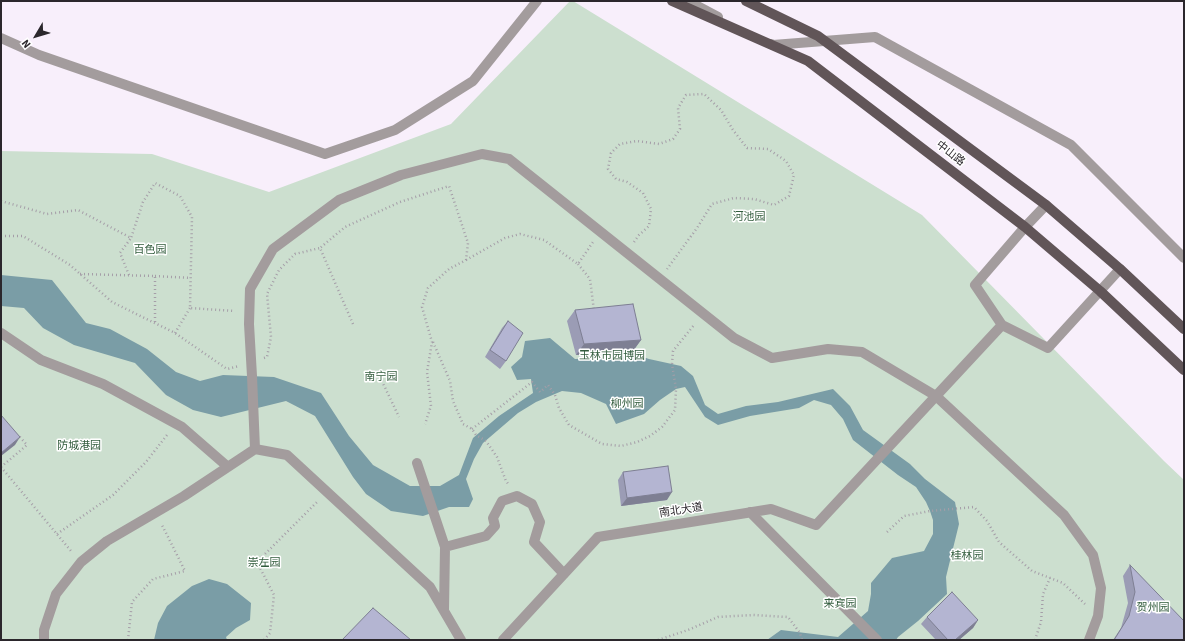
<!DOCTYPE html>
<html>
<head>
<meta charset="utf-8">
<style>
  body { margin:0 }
  #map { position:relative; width:1185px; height:641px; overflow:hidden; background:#f8effb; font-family:"Source Sans 3",sans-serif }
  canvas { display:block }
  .frame { position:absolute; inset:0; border:2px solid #2b272c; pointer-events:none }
  .north { position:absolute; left:16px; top:16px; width:40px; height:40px; -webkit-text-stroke:3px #fff; paint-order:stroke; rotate:232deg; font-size:11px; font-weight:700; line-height:16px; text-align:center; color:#2b272c }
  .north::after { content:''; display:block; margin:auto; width:14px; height:18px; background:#2b272c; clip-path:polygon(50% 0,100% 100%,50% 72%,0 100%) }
</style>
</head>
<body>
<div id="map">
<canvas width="1185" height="641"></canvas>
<div class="frame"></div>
<div class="north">N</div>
</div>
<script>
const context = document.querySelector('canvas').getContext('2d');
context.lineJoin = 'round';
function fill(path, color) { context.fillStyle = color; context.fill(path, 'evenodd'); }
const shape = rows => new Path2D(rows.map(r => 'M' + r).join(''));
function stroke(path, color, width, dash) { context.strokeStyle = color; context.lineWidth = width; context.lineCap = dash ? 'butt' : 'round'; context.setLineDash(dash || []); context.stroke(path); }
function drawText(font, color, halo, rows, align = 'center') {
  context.font = font + ' "Source Sans 3","Noto Sans SC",sans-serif'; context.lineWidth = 3; context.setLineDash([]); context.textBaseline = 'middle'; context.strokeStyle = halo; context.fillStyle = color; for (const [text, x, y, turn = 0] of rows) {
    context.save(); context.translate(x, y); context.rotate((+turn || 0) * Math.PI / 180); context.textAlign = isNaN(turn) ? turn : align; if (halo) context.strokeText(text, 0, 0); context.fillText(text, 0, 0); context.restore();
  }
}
const green = shape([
  [570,1,573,1,922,215,1164,461,1184,480,1184,640,1,640,1,151,152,154,269,192,451,124]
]);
const water = shape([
  [1,275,52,280,86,323,110,329,147,349,176,372,200,381,223,375,274,377,321,393,349,436,373,465,410,486,440,486,459,475,473,438,499,416,533,393,531,379,517,380,511,367,522,357,525,341,550,338,575,359,640,356,649,359,681,366,693,376,705,405,718,414,746,406,778,402,833,389,850,406,863,430,910,464,925,479,955,502,959,524,946,577,947,594,918,621,898,637,896,640,767,640,781,630,838,637,868,611,871,594,871,583,892,558,924,551,933,534,933,520,930,511,926,502,916,487,898,475,853,440,843,419,831,405,814,400,799,408,750,416,718,425,705,417,685,387,676,389,660,400,644,414,616,424,606,404,581,393,562,391,536,402,518,413,483,443,474,459,466,479,473,499,469,507,449,507,423,516,391,511,366,494,353,477,315,416,286,401,221,417,193,410,166,395,135,363,74,345,43,328,24,308,1,306],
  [209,579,227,584,251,603,250,620,236,628,226,637,227,640,154,640,158,623,167,606,192,586]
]);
const path = shape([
  [1,201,47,214,78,210,131,238,143,202,155,183,180,196,192,217,190,308,235,311],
  [1,236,23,236,70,265,112,302,175,333,227,369,239,366],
  [634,242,639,235,649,226,651,209,643,193,627,182,616,179,608,169,611,153,620,144,637,141,659,144,673,139,680,129,678,108,686,95,704,94,721,110,733,130,747,148,768,149,786,161,794,175,789,196,774,205,754,199,734,198,712,204,697,228,667,269],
  [466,260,505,238,520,234,544,240,578,264,593,242],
  [578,264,590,279,594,311],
  [80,274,155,276,155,323],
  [129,275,120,253,131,238],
  [155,276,191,278],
  [353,324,320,248,345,227,400,202,449,186,468,243,466,260,449,269,428,288,422,307,432,342,427,372,431,406,425,424],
  [175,333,190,308],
  [433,342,450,381,453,401,463,424,472,429,476,435,486,441,497,457,506,481,509,485],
  [264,358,267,357,271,337,267,294,279,270,295,254,320,248],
  [380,377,399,417],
  [472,429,532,382,540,392,548,385,555,395,559,408,569,425,602,444,621,446,637,442,650,436,662,427,675,410,676,389,672,364,673,351,694,325],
  [1,467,71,551],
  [1,467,27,445,19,436],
  [887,532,904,516,930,511,974,507,987,521,999,542,1032,571,1063,583,1085,604],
  [57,534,113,495,146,462,167,435],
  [128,640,132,602,153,579,185,571,162,525],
  [264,640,270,633,274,595,257,562,318,501],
  [658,640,688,630,718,617,753,615,788,617,800,633,802,640],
  [1035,640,1041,622,1043,594,1050,578]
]);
const minor = shape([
  [688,1,718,17],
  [1,38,39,55,325,154,395,130,473,81,537,1],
  [771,44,773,45,875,37,1071,145,1184,258],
  [1046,205,1025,227,975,285,1002,325,1048,348,1120,269],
  [1,333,41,360,103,384,182,427,228,467],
  [255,449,252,376,249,324,250,289,273,249,339,200,401,175,482,154,509,159,734,338,772,358,828,349,862,352,936,396,1064,515,1093,555,1101,588,1098,616,1089,640],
  [417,463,445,547,486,536,495,526,493,518,502,501,517,496,532,504,540,522,534,542,564,574],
  [750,512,877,640],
  [444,610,445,547],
  [44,640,44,630,56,594,81,562,107,541,184,496,255,449,287,455,430,587,461,640],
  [503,640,598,537,771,509,816,525,1002,325]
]);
const major = shape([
  [672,1,808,61,1025,227,1100,291,1184,370],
  [746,1,818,36,1046,205,1120,269,1184,329]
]);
const wall = shape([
  [575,310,641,340,633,351,576,355,567,321],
  [508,321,506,361,500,369,485,357,502,328],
  [623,472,667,500,621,506,618,480],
  [1130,565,1184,640,1113,640,1121,628,1128,603,1123,576],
  [927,617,978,620,973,628,959,640,936,640,921,624]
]);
const shadedWall = shape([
  [641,340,633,351,576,355,584,344],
  [20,437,15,445,1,456,1,453],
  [672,492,667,500,621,506,627,498],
  [978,620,973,628,959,640,955,640]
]);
const building = shape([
  [633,304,641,340,584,344,575,310,633,304],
  [508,321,523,333,506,361,490,350,508,321],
  [1,415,20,437,1,453,1,415],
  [668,466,672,492,627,498,623,472,668,466],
  [1130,565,1184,621,1184,640,1114,640,1129,616,1135,592,1130,565],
  [952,592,978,620,955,640,948,640,927,617,952,592],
  [373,608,411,640,342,640,373,608]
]);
const streetNames = [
  ["中山路",950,154,38],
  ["南北大道",681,511,-9]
];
const parkNames = [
  ["河池园",749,218],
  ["百色园",150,251],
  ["玉林市园博园",612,357],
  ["南宁园",381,378],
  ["柳州园",627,405],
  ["防城港园",79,447],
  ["桂林园",967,557],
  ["崇左园",264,564],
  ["来宾园",840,605],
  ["贺州园",1153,609]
];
fill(green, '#ccdfcf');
fill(water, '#7a9da6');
stroke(path, '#a59ea8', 2.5, [1, 3]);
stroke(minor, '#a39c9d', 10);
stroke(major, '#615558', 10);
fill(wall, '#9b9cb5');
fill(shadedWall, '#7e7f93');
fill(building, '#b4b5d2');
stroke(building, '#7e7f93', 1);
drawText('11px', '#2b272c', '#fff', streetNames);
drawText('11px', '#325c3d', '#fff', parkNames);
</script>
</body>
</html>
